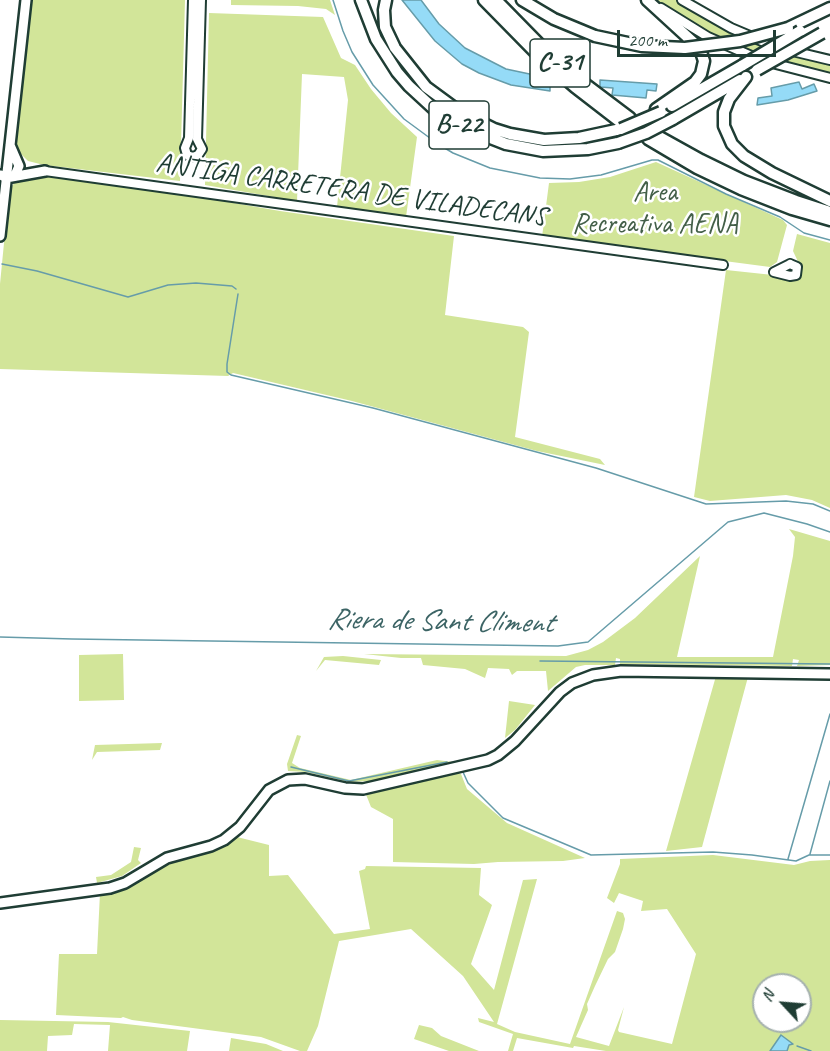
<!DOCTYPE html>
<html>
<head>
<meta charset="utf-8">
<style>
  body { margin:0 }
  #map { position:relative; width:830px; height:1051px; overflow:hidden; background:#fff; font-family:Caveat,sans-serif }
  canvas { display:block }
  .north { position:absolute; left:752px; top:973px; width:60px; height:60px; box-sizing:border-box; background:#fff; border:2px solid #a5b1ae; border-radius:50%; rotate:296deg; font-size:16px; font-weight:700; line-height:24px; text-align:center; color:#1f3d34 }
  .north::after { content:''; display:block; margin:auto; width:21px; height:27px; background:#1f3d34; clip-path:polygon(50% 0,100% 100%,50% 72%,0 100%) }
  .scale { position:absolute; left:617px; top:30px; width:159px; height:27px; box-sizing:border-box; border:3px solid #1f3d34; border-top:0; padding-left:8px; font-size:18px; line-height:21px; white-space:nowrap; color:#1f3d34; -webkit-text-stroke:4px #fff; paint-order:stroke }
</style>
</head>
<body>
<div id="map">
<canvas width="830" height="1051"></canvas>
<div class="north">N</div>
<div class="scale">200 m</div>
</div>
<script>
const context = document.querySelector('canvas').getContext('2d');
context.lineJoin = 'round';
function fill(path, color) { context.fillStyle = color; context.fill(path, 'evenodd'); }
const shape = rows => new Path2D(rows.map(r => 'M' + r).join(''));
function stroke(path, color, width, dash) { context.strokeStyle = color; context.lineWidth = width; context.lineCap = dash ? 'butt' : 'round'; context.setLineDash(dash || []); context.stroke(path); }
function drawText(font, color, halo, rows, align = 'center') {
  context.font = font + ' Caveat,sans-serif'; context.lineWidth = 5; context.setLineDash([]); context.textBaseline = 'middle'; context.strokeStyle = halo; context.fillStyle = color; for (const [text, x, y, turn = 0] of rows) {
    context.save(); context.translate(x, y); context.rotate((+turn || 0) * Math.PI / 180); context.textAlign = isNaN(turn) ? turn : align; if (halo) context.strokeText(text, 0, 0); context.fillText(text, 0, 0); context.restore();
  }
}
const green = shape([
  [32,0,185,0,180,181,44,165,28,161,20,153,15,142],
  [231,0,330,0,335,15,326,9,298,6,231,5],
  [657,0,677,0,714,23,759,44,800,57,830,63,830,75,796,68,752,53,707,32],
  [209,13,323,17,341,58,355,65,371,89,391,113,417,137,406,217,337,207,348,100,344,77,302,74,297,201,205,185],
  [656,162,783,220,787,225,777,262,770,267,542,237,549,183,579,182,610,177],
  [41,176,211,199,280,211,454,236,445,315,523,327,529,332,515,437,600,459,605,465,537,451,352,401,233,373,228,376,0,369,0,284,9,192,14,183,25,177],
  [797,234,830,243,830,508,812,500,786,495,710,501,694,497,726,270,801,278,801,268,793,251],
  [789,529,830,541,830,665,797,666,799,660,793,659,792,666,620,664,620,659,616,658,615,665,585,665,576,667,548,691,546,671,517,671,512,675,509,669,488,668,485,678,465,669,423,665,421,658,401,658,364,654,566,656,588,650,603,642,635,618,700,556,677,657,773,657,793,556,795,537],
  [123,654,124,700,79,701,79,655],
  [343,656,381,660,379,665,325,660,316,671,324,657],
  [716,676,748,677,702,847,666,851],
  [509,701,535,705,515,730,505,738],
  [297,735,301,736,292,763,300,768,351,780,437,760,453,762,370,781,348,782,306,772,288,771,287,764],
  [162,743,160,750,97,752,92,760,95,745],
  [456,772,461,774,467,789,507,823,585,858,563,861,498,862,474,864,393,862,393,819,371,807,365,792],
  [237,837,269,845,269,876,288,875,334,934,370,929,359,871,365,869,366,866,481,868,479,895,492,905,471,964,494,990,523,880,537,879,497,1024,515,1032,570,1044,617,911,623,913,625,919,623,929,615,952,608,959,595,986,587,1004,588,1010,576,1037,609,1046,624,1007,618,1030,619,1032,672,1044,696,954,667,909,641,911,643,901,619,893,614,903,607,898,620,864,620,859,713,855,794,865,810,861,830,860,830,1051,787,1051,789,1045,793,1044,781,1035,770,1051,606,1051,574,1046,573,1048,517,1038,513,1051,508,1051,513,1034,479,1022,478,1018,494,1022,463,976,411,929,339,941,318,1026,307,1051,300,1051,261,1037,132,1020,123,1017,121,1018,56,1015,59,954,97,954,100,893,177,858,217,848],
  [764,985,800,985,800,1021,764,1021],
  [134,847,141,848,138,860,141,863,122,876,97,883,96,877,111,875,131,862],
  [0,1020,108,1022,190,1031,187,1051,108,1051,110,1025,74,1024,72,1035,48,1036,47,1051,0,1051],
  [419,1025,432,1028,441,1036,479,1051,449,1051,414,1039],
  [231,1038,266,1044,283,1051,229,1051]
]);
const water = shape([
  [402,0,421,0,439,24,465,48,506,69,539,76,539,83,550,84,550,91,511,85,479,73,462,64,435,41,402,0],
  [600,80,657,84,656,91,647,90,646,98,612,95,613,88,600,87,600,80],
  [799,82,802,89,814,84,817,91,788,100,757,105,758,98,772,96,771,88,799,82],
  [781,1035,793,1044,789,1045,787,1051,770,1051,781,1035]
]);
const stream = shape([
  [333,0,343,31,352,52,373,85,404,119,438,144,453,153,490,168,540,178,570,179,601,175,652,160,658,160,726,194,780,217,804,233,830,240],
  [2,264,37,271,128,297,168,285,196,283,232,286,236,289],
  [238,294,227,364,227,372,231,375,373,408,596,468,706,504,786,501,813,504,830,511],
  [0,637,72,639,558,646,588,642,728,522,764,513,807,524,830,532],
  [540,661,830,664],
  [291,767,349,781,447,762],
  [463,772,468,783,503,818,591,855,713,852,752,855,796,861,809,855,830,855],
  [810,854,830,781],
  [788,859,830,714],
  [797,1046,811,1051]
]);
const canal = shape([
  [532,80,544,83]
]);
const minor = shape([
  [193,0,189,138,185,148,187,155,193,157,198,155,202,149,197,139,201,0],
  [682,0,731,28,776,47],
  [661,8,708,37,756,58],
  [788,50,830,60],
  [768,62,830,78],
  [45,171,723,265],
  [790,264,797,267,796,275,790,276,774,272,790,264]
]);
const major = shape([
  [10,145,19,166,15,175],
  [1,175,6,178,45,171],
  [0,236,26,0],
  [0,903,110,888,125,883,167,858,211,846,224,840,240,827,269,790,288,780,305,779,345,788,363,789,488,760,498,755,515,741,560,692,572,683,593,675,621,671,830,674]
]);
const highway = shape([
  [361,0,376,39,397,72,409,86,434,109,460,126,506,144,543,151,588,149,618,143],
  [386,0,384,10,385,27,395,48,426,87,460,112,494,129,510,134,544,140,579,138,621,129],
  [484,0,539,56,575,87,619,121],
  [496,0,545,50,581,81,630,118],
  [522,0,554,19,595,36,642,46,685,48],
  [647,0,695,44,701,52,704,61,701,74,695,82,656,109],
  [788,28,830,8],
  [746,77,729,99,724,112,724,126,732,144,744,156,772,173,830,201],
  [672,106,743,65],
  [673,119,740,80],
  [656,135,701,160,744,181,796,201,830,212],
  [648,139,697,168,741,189,792,209,830,220]
]);
const highwayBridge = shape([
  [685,48,740,41,788,28],
  [743,65,800,31],
  [757,70,822,33],
  [621,129,661,112],
  [618,143,646,133,673,119]
]);
const shields = [
  [560,63,60],
  [459,125,60]
];
const shieldNames = [
  ["C-31",560,63],
  ["B-22",459,125]
];
const streetNames = [
  ["ANTIGA CARRETERA DE VILADECANS",351,191,8]
];
const parkNames = [
  ["Area",655,193],
  ["Recreativa AENA",655,225]
];
const waterNames = [
  ["Riera de Sant Climent",440,622,1]
];
fill(green, '#d2e599');
fill(water, '#95dbf7');
stroke(water, '#669ca9', 1.5);
stroke(stream, '#669ca9', 1.5);
stroke(canal, '#95dbf7', 5);
stroke(minor, '#1f3d34', 12);
stroke(major, '#1f3d34', 14);
stroke(highway, '#1f3d34', 15);
stroke(minor, '#fff', 8);
stroke(major, '#fff', 9);
stroke(highway, '#fff', 10);
stroke(highwayBridge, '#1f3d34', 15, []);
stroke(highwayBridge, '#fff', 10);
for (const [x, y, w] of shields) { const box = new Path2D(); box.roundRect(x - w / 2, y - 24, w, 48, 4.5); context.fillStyle = '#fff'; context.fill(box); stroke(box, '#1f3d34', 1.5); }
drawText('bold 27px', '#1f3d34', null, shieldNames);
drawText('28px', '#1f3d34', '#fff', streetNames);
drawText('28px', '#435f48', '#fff', parkNames);
drawText('italic 30px', '#3c6465', '#fff', waterNames);
</script>
</body>
</html>
